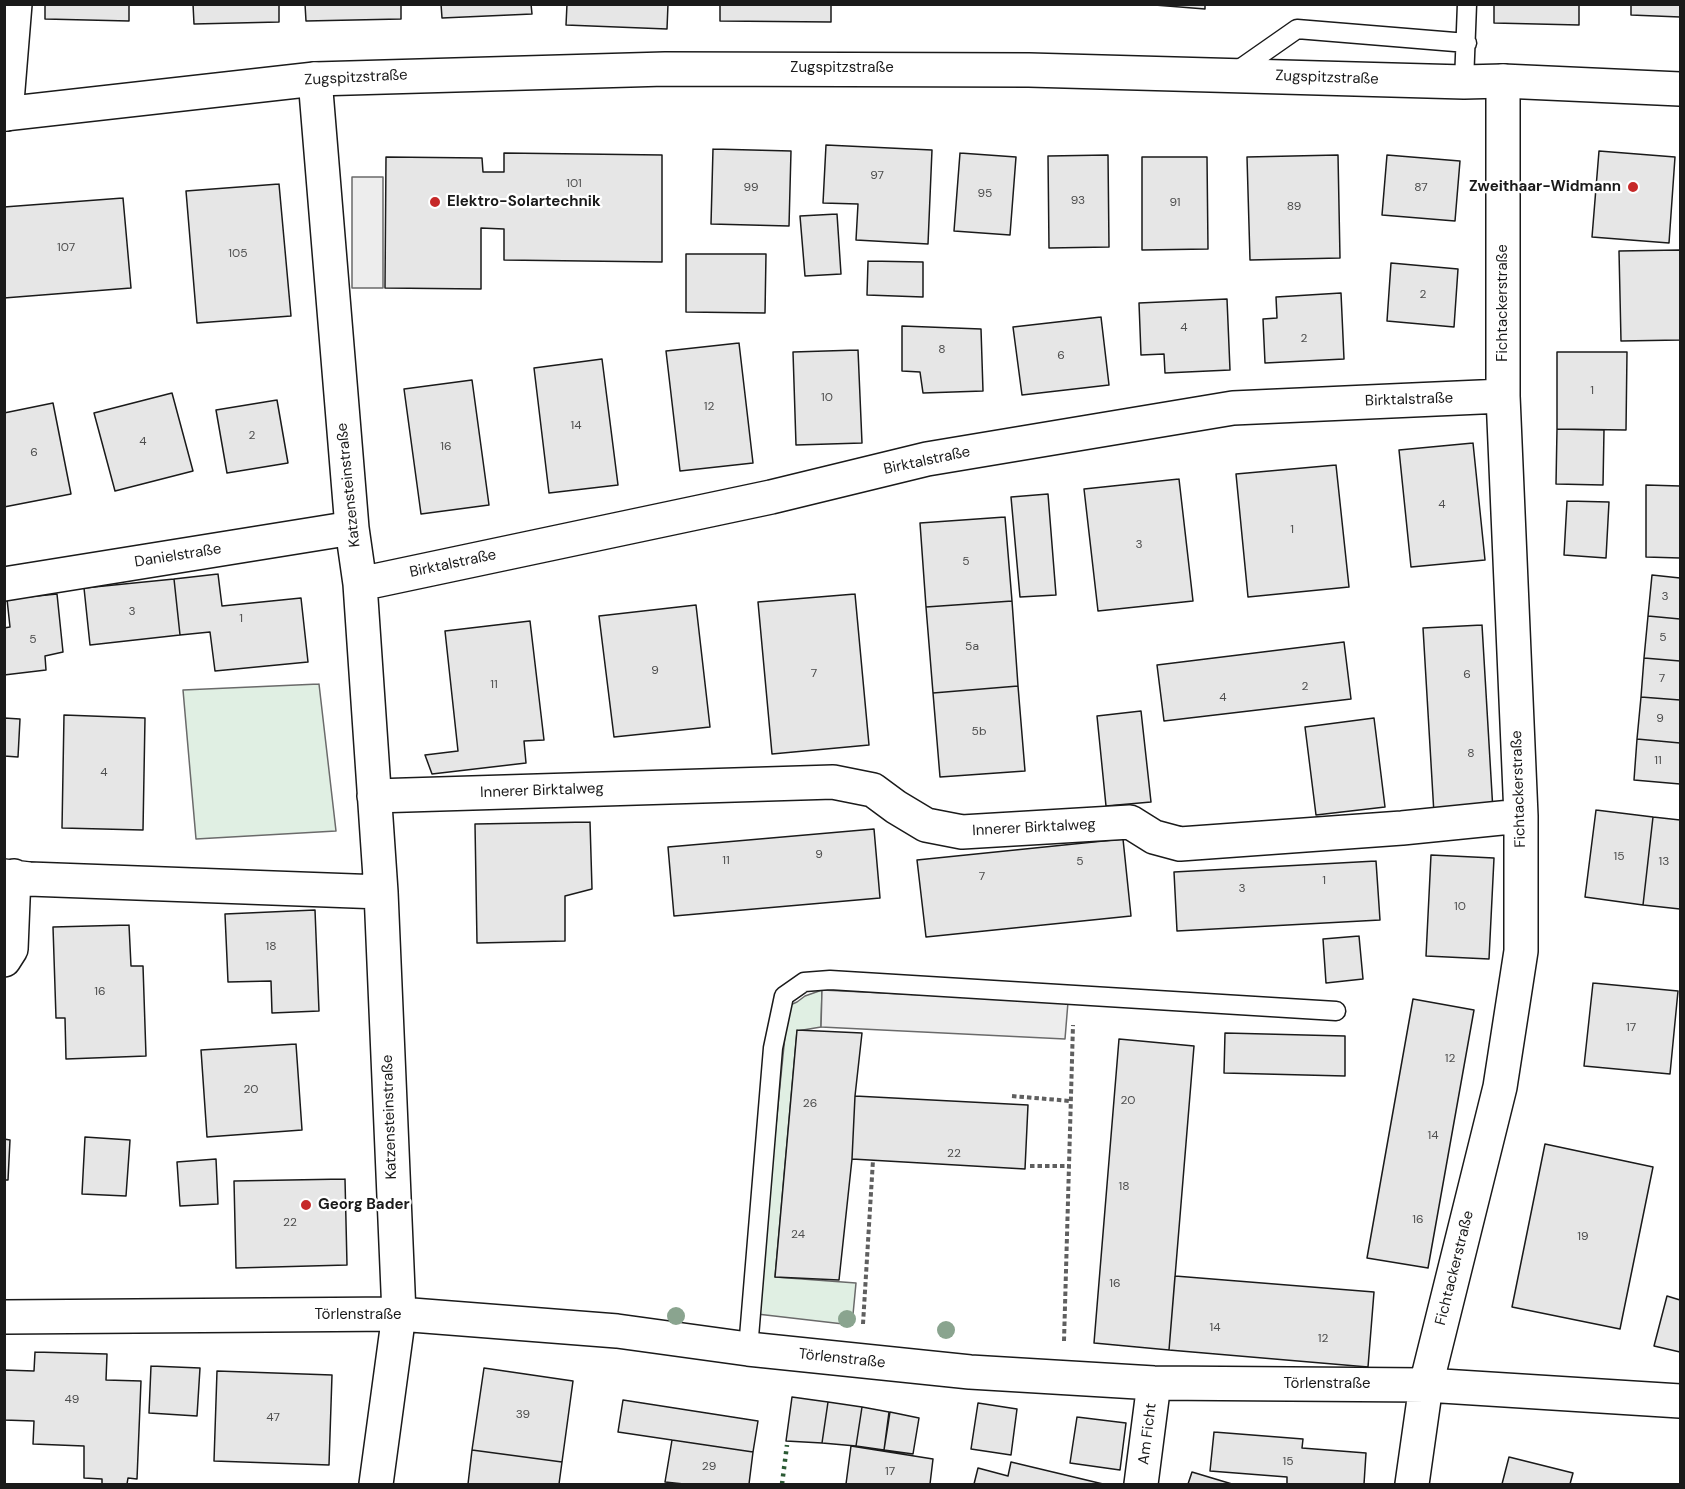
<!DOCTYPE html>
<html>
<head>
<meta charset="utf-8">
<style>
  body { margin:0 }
  #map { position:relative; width:1685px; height:1489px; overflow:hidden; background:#fff; font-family:"DM Sans",sans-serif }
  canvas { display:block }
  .frame { position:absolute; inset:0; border:6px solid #1a1a1a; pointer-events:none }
</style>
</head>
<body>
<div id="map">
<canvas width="1685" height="1489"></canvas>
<div class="frame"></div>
</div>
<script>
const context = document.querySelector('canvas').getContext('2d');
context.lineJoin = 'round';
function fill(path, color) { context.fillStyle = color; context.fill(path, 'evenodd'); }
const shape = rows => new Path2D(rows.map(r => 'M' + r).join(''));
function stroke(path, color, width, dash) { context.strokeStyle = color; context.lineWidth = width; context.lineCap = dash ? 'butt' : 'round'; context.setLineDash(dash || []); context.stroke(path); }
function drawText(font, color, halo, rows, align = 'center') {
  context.font = font + ' "DM Sans",sans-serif'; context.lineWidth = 4.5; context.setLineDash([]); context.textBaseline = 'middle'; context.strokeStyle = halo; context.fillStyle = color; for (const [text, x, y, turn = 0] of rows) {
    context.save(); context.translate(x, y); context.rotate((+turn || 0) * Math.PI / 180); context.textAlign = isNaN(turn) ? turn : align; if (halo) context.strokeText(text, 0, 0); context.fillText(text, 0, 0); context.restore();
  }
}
const green = shape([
  [319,684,336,831,196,839,183,690,319,684],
  [822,990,821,1027,797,1031,775,1277,856,1283,852,1325,757,1314,788,1006,797,1002,805,996,822,990]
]);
const parking = shape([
  [352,177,383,177,383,288,352,288,352,177],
  [822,990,1068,1002,1065,1039,821,1027,822,990]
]);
const building = shape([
  [45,4,129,4,129,21,45,19,45,4],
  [193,4,279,4,279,22,194,24,193,4],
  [305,4,401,4,401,19,306,21,305,4],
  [441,4,531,4,532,14,442,18,441,4],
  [567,4,668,4,667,29,566,25,567,4],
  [720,4,831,4,831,22,720,21,720,4],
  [1142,4,1205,4,1205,9,1142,4],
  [1494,4,1579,4,1579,25,1494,23,1494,4],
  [1631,4,1680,4,1680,17,1631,15,1631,4],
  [826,145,932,150,928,244,856,240,858,204,823,203,826,145],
  [713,149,791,151,789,226,711,224,713,149],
  [1599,151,1675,157,1669,243,1592,237,1599,151],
  [504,153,662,155,662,262,504,260,504,229,481,228,481,289,385,288,386,157,482,158,483,172,504,172,504,153],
  [960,153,1016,157,1010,235,954,231,960,153],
  [1108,155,1109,247,1049,248,1048,156,1108,155],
  [1338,155,1340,258,1250,260,1247,157,1338,155],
  [1387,155,1460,161,1455,221,1382,215,1387,155],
  [1142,157,1207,157,1208,249,1142,250,1142,157],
  [279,184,291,316,197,323,186,191,279,184],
  [123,198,131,288,4,298,4,207,123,198],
  [837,214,841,274,805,276,800,216,837,214],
  [1680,250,1680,340,1621,341,1619,251,1680,250],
  [686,254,766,254,765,313,686,312,686,254],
  [868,261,923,262,923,297,867,295,868,261],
  [1391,263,1458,269,1454,327,1387,321,1391,263],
  [1341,293,1344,359,1265,363,1263,319,1277,318,1276,297,1341,293],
  [1227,299,1230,370,1165,373,1164,354,1141,355,1139,303,1227,299],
  [1101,317,1109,385,1022,395,1013,327,1101,317],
  [902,326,981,329,983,391,923,393,920,372,902,371,902,326],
  [739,343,753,463,680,471,666,351,739,343],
  [858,350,862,443,796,445,793,352,858,350],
  [1557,352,1627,352,1626,430,1557,429,1557,352],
  [602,359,618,485,549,493,534,368,602,359],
  [472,380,489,505,421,514,404,389,472,380],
  [172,393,193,471,115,491,94,413,172,393],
  [277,400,288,463,227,473,216,410,277,400],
  [53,403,71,494,4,507,4,413,53,403],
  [1557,429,1604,430,1603,485,1556,484,1557,429],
  [1473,443,1485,560,1411,567,1399,450,1473,443],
  [1336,465,1349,587,1248,597,1236,474,1336,465],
  [1179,479,1193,601,1098,611,1084,489,1179,479],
  [1646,485,1680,486,1680,558,1646,557,1646,485],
  [1048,494,1056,595,1020,597,1011,497,1048,494],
  [1567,501,1609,502,1606,558,1564,555,1567,501],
  [1005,517,1012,601,926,607,920,523,1005,517],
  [218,574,222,606,301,598,308,662,215,671,210,632,180,635,174,579,218,574],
  [1652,575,1680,578,1680,619,1648,616,1652,575],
  [174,579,180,635,90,645,84,588,174,579],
  [57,594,63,652,45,656,46,670,4,675,4,628,10,627,7,599,57,594],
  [855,594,869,745,772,754,758,602,855,594],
  [1012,601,1018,686,933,693,926,607,1012,601],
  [696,605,710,727,614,737,599,616,696,605],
  [1648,616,1680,619,1680,661,1644,658,1648,616],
  [530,621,544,740,524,741,526,763,432,774,425,755,458,751,445,631,530,621],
  [1482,625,1493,811,1434,814,1423,628,1482,625],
  [1344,642,1351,699,1164,721,1157,665,1344,642],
  [1644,658,1680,661,1680,700,1641,697,1644,658],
  [1018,686,1025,771,940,777,933,693,1018,686],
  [1641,697,1680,700,1680,743,1637,739,1641,697],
  [1141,711,1151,802,1106,806,1097,716,1141,711],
  [64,715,145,718,143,830,62,828,64,715],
  [4,718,20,719,18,757,4,756,4,718],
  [1374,718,1385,807,1316,815,1305,727,1374,718],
  [1637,739,1680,743,1680,784,1634,780,1637,739],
  [1596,810,1653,817,1643,905,1585,897,1596,810],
  [1653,817,1680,820,1680,909,1643,905,1653,817],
  [590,822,592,889,565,896,565,941,477,943,475,824,590,822],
  [874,829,880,898,674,916,668,847,874,829],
  [1123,839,1131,916,926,937,917,860,1123,839],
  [1431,855,1494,858,1489,959,1426,956,1431,855],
  [1376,861,1380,920,1177,931,1174,872,1376,861],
  [315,910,319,1011,272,1013,271,981,228,982,225,914,315,910],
  [129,925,131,966,143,966,146,1056,66,1059,65,1018,56,1018,53,927,129,925],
  [1359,936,1363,979,1326,983,1323,939,1359,936],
  [1593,983,1678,991,1670,1074,1584,1066,1593,983],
  [1413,999,1474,1010,1428,1268,1367,1258,1413,999],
  [797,1030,862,1033,855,1096,852,1159,839,1280,775,1277,797,1030],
  [1225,1033,1345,1036,1345,1076,1224,1073,1225,1033],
  [1119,1039,1194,1046,1169,1350,1094,1343,1119,1039],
  [296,1044,302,1130,207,1137,201,1050,296,1044],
  [855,1096,1028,1105,1025,1169,852,1159,855,1096],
  [85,1137,130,1140,126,1196,82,1194,85,1137],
  [4,1139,10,1140,8,1180,4,1180,4,1139],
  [1545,1144,1653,1167,1620,1329,1512,1307,1545,1144],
  [216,1159,218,1204,180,1206,177,1162,216,1159],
  [345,1179,347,1265,236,1268,234,1181,345,1179],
  [1175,1276,1374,1292,1368,1367,1169,1350,1175,1276],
  [1667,1296,1680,1300,1680,1352,1654,1346,1667,1296],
  [35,1352,107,1354,106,1380,141,1381,137,1479,128,1478,127,1484,102,1484,102,1479,84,1478,84,1446,33,1444,34,1421,4,1420,4,1370,34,1371,35,1352],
  [151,1366,200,1368,197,1416,149,1413,151,1366],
  [484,1368,573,1381,562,1462,472,1450,484,1368],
  [217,1371,332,1375,329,1465,214,1461,217,1371],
  [792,1397,828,1402,822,1443,786,1441,792,1397],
  [623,1400,758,1421,753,1452,618,1432,623,1400],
  [828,1402,862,1407,856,1446,822,1443,828,1402],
  [978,1403,1017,1409,1011,1455,971,1449,978,1403],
  [862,1407,889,1412,884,1450,856,1446,862,1407],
  [890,1412,919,1418,913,1454,884,1450,890,1412],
  [1077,1417,1126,1423,1120,1470,1070,1463,1077,1417],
  [1214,1432,1303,1439,1302,1448,1366,1453,1364,1484,1287,1484,1287,1477,1210,1471,1214,1432],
  [672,1440,753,1452,749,1484,684,1484,665,1482,672,1440],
  [851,1446,933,1459,930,1484,846,1484,851,1446],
  [472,1450,562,1462,559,1484,468,1484,472,1450],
  [1509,1457,1573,1473,1570,1484,1502,1484,1509,1457],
  [1011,1462,1103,1484,974,1484,978,1468,1008,1476,1011,1462],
  [1192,1472,1232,1484,1188,1484,1192,1472]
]);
const path = shape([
  [1012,1096,1070,1101],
  [1030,1166,1068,1166],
  [863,1324,873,1160],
  [1064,1341,1073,1025]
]);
const service = shape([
  [1234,73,1297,29,1467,43],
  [1464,82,1467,4],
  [748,1349,773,1048,784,996,804,982,830,980,1336,1011]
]);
const minor = shape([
  [315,79,352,528,360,584,381,892,399,1314,376,1484],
  [6,114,15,4],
  [4,584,352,528],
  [360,584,771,497,927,459,1233,408,1503,396],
  [374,796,833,782,873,790,896,807,926,825,962,832,1130,822,1154,837,1180,844,1402,828,1521,816],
  [4,876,29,879,381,892],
  [4,960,11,949,14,876],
  [4,1317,399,1314,617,1331,748,1349,970,1372,1154,1383,1426,1385,1680,1401],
  [1141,1484,1154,1383],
  [1412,1484,1426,1385,1500,1087,1521,951,1521,816,1503,396,1503,81]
]);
const primary = shape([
  [4,114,315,79,665,69,1029,70,1464,82,1503,81,1680,89]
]);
const hedge = shape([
  [782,1484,787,1445]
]);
const trees = [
  [676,1316],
  [847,1319],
  [946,1330]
];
const markers = [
  [1633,187,6,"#c62828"],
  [435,202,6,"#c62828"],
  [306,1205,6,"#c62828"]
];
const numberNames = [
  ["97",877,176],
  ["101",574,184],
  ["99",751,188],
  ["87",1421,188],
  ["95",985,194],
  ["93",1078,201],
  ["91",1175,203],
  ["89",1294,207],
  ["107",66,248],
  ["105",238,254],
  ["2",1423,295],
  ["4",1184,328],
  ["2",1304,339],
  ["8",942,350],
  ["6",1061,356],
  ["1",1592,391],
  ["10",827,398],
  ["12",709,407],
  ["14",576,426],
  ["2",252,436],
  ["4",143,442],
  ["16",446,447],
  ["6",34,453],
  ["4",1442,505],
  ["1",1292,530],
  ["3",1139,545],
  ["5",966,562],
  ["3",1665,597],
  ["3",132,612],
  ["1",241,619],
  ["5",1663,638],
  ["5",33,640],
  ["5a",972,647],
  ["9",655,671],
  ["7",814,674],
  ["6",1467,675],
  ["7",1662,679],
  ["11",494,685],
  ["2",1305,687],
  ["4",1223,698],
  ["9",1660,719],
  ["5b",979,732],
  ["8",1471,754],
  ["11",1658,761],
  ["4",104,773],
  ["9",819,855],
  ["15",1619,857],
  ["11",726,861],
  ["5",1080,862],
  ["13",1664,862],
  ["7",982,877],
  ["1",1324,881],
  ["3",1242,889],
  ["10",1460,907],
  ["18",271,947],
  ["16",100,992],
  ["17",1631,1028],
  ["12",1450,1059],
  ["20",251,1090],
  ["20",1128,1101],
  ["26",810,1104],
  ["14",1433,1136],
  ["22",954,1154],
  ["18",1124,1187],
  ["16",1418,1220],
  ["22",290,1223],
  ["24",798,1235],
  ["19",1583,1237],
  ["16",1115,1284],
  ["14",1215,1328],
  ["12",1323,1339],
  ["49",72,1400],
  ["39",523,1415],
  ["47",273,1418],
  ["15",1288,1462],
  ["29",709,1467],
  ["17",890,1472]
];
const streetNames = [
  ["Zugspitzstraße",842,68],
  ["Zugspitzstraße",356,78,-3],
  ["Zugspitzstraße",1327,78,2],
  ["Fichtackerstraße",1503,303,-90],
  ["Birktalstraße",1409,400,-2],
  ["Birktalstraße",927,461,-12],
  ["Katzensteinstraße",349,485,-96],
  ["Danielstraße",178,556,-9],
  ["Birktalstraße",453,564,-12],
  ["Fichtackerstraße",1519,789,-92],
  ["Innerer Birktalweg",542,791,-2],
  ["Innerer Birktalweg",1034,828,-3],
  ["Katzensteinstraße",390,1117,-92],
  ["Fichtackerstraße",1455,1268,-76],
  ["Törlenstraße",358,1315],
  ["Törlenstraße",842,1359,6],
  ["Törlenstraße",1327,1384],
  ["Am Ficht",1148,1434,-83]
];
const poiNames = [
  ["Zweithaar-Widmann",1621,187,"right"],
  ["Elektro-Solartechnik",447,202],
  ["Georg Bader",318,1205]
];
fill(green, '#e0efe3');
stroke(green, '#6a6a6a', 1.5);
fill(parking, '#ededed');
stroke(parking, '#6a6a6a', 1.5);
fill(building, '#e6e6e6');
stroke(building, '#1a1a1a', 1.5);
stroke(service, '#1a1a1a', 21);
stroke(minor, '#1a1a1a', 36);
stroke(primary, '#1a1a1a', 36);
stroke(path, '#5f5f5f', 4, [4.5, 3]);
stroke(service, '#fff', 18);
stroke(minor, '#fff', 33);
stroke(primary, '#fff', 33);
stroke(hedge, '#2b5a34', 4.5, [3, 4.5]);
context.fillStyle = '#8aa48f';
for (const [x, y] of trees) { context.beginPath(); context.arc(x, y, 9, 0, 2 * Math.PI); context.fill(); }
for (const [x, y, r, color] of markers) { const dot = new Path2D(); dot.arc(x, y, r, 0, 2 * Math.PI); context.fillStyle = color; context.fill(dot); stroke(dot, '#fff', 2); }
drawText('12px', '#4d4d4d', null, numberNames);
drawText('15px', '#1a1a1a', '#fff', streetNames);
drawText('bold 15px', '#1a1a1a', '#fff', poiNames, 'left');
</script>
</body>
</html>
